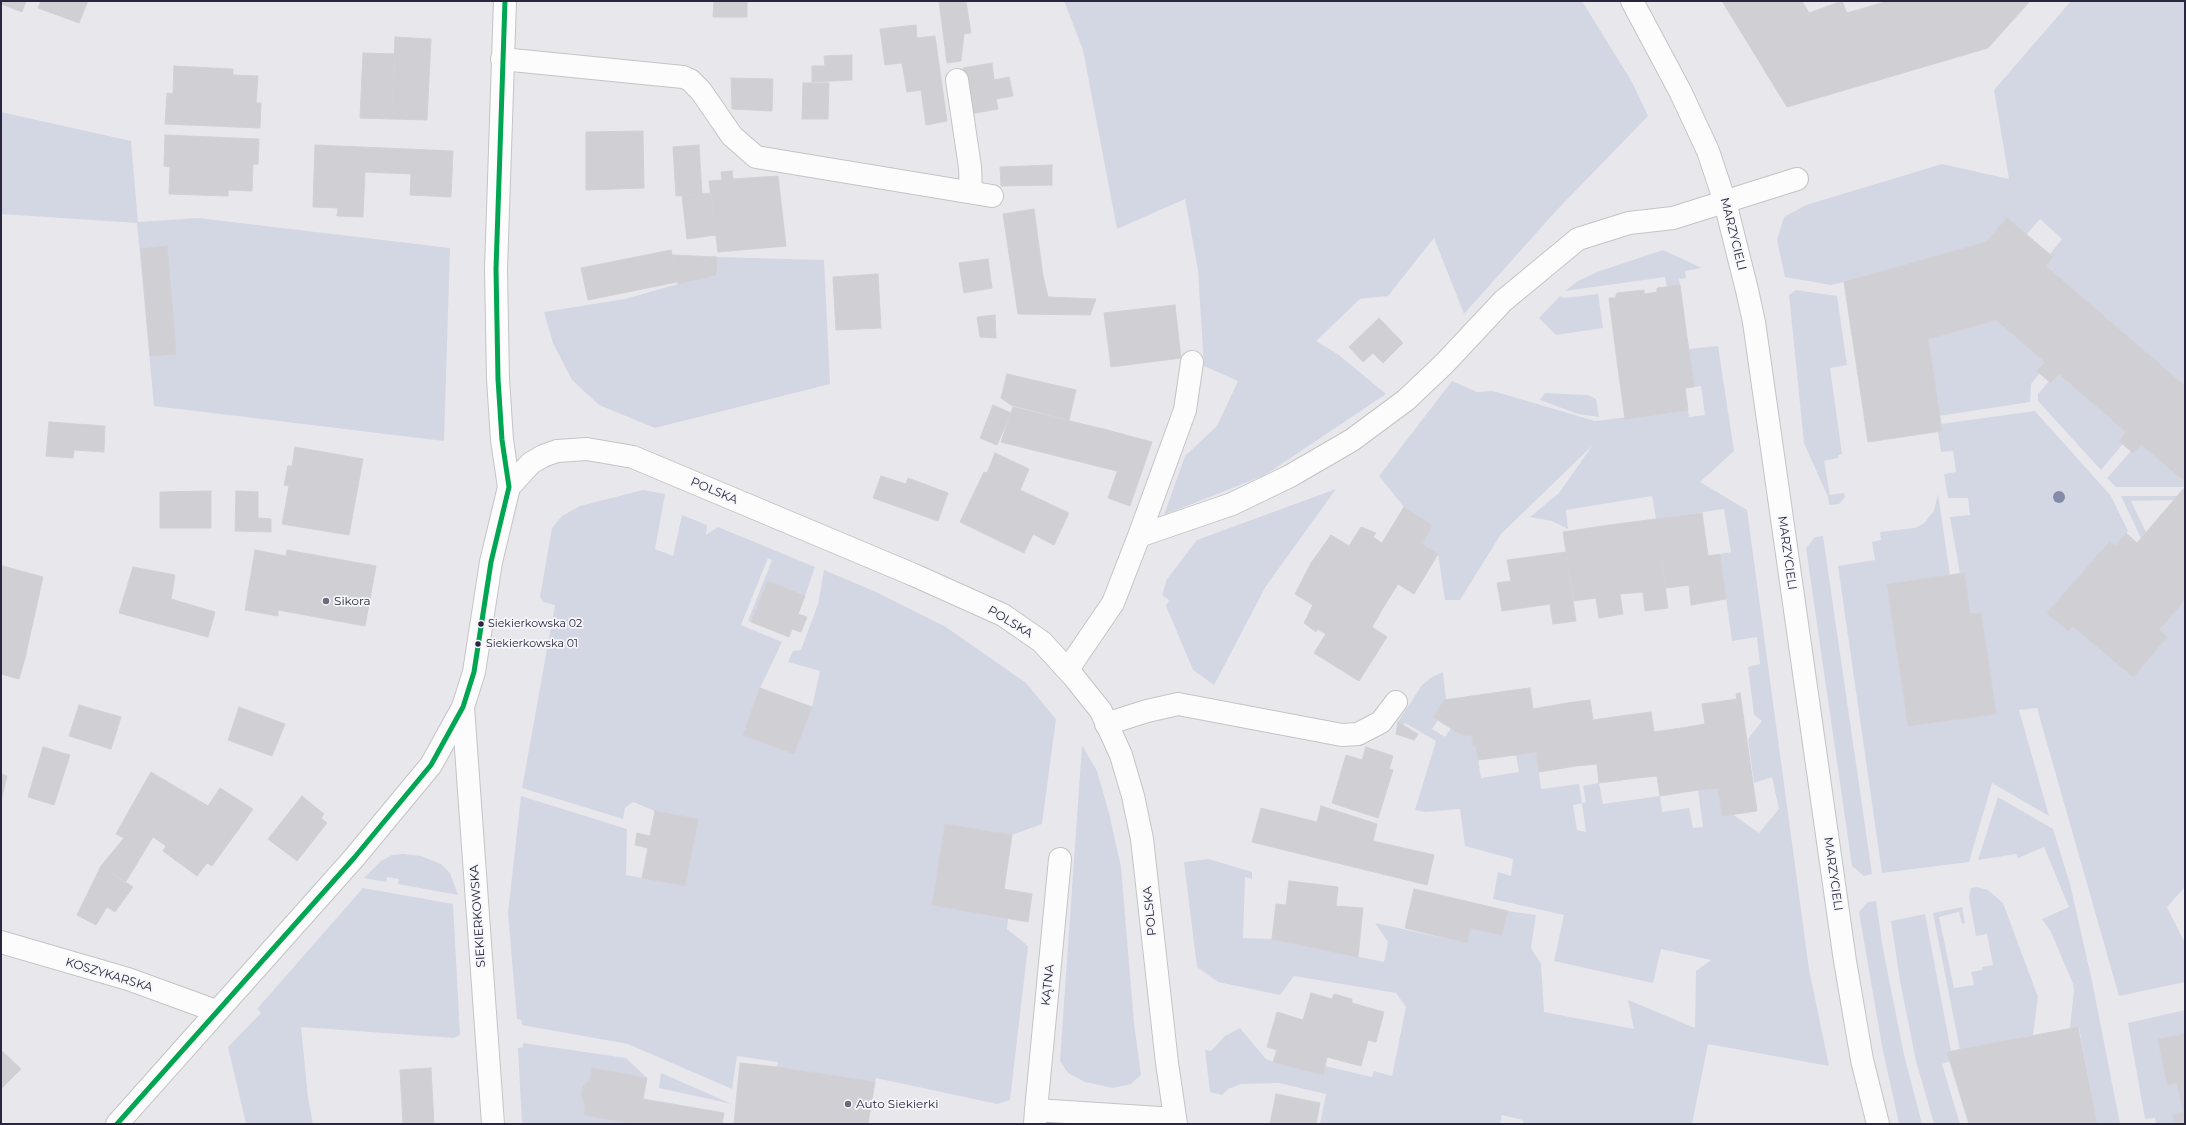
<!DOCTYPE html>
<html>
<head>
<meta charset="utf-8">
<style>
  body { margin:0 }
  #map { position:relative; width:2186px; height:1125px; overflow:hidden; background:#e8e8ec; font-family:Montserrat,sans-serif }
  canvas { display:block }
  .frame { position:absolute; inset:0; border:2px solid #2a263f; pointer-events:none }
</style>
</head>
<body>
<div id="map">
<canvas width="2186" height="1125"></canvas>
<div class="frame"></div>
</div>
<script>
const context = document.querySelector('canvas').getContext('2d');
context.lineJoin = 'round';
function fill(path, color) { context.fillStyle = color; context.fill(path, 'evenodd'); }
const shape = rows => new Path2D(rows.map(r => 'M' + r).join(''));
function stroke(path, color, width, dash) { context.strokeStyle = color; context.lineWidth = width; context.lineCap = dash ? 'butt' : 'round'; context.setLineDash(dash || []); context.stroke(path); }
function drawText(font, color, halo, rows, align = 'center') {
  context.font = font + ' Montserrat,sans-serif'; context.lineWidth = 3.5; context.setLineDash([]); context.textBaseline = 'middle'; context.strokeStyle = halo; context.fillStyle = color; for (const [text, x, y, turn = 0] of rows) {
    context.save(); context.translate(x, y); context.rotate((+turn || 0) * Math.PI / 180); context.textAlign = isNaN(turn) ? turn : align; if (halo) context.strokeText(text, 0, 0); context.fillText(text, 0, 0); context.restore();
  }
}
const green = shape([
  [1064,1,1582,1,1632,82,1648,116,1555,212,1464,314,1434,238,1388,296,1360,299,1316,341,1339,355,1386,394,1265,475,1164,515,1185,456,1217,426,1238,381,1204,366,1198,270,1185,199,1117,229,1083,50],
  [2071,1,2185,1,2185,386,2046,266,2053,258,2050,254,2062,239,2040,219,2026,235,2007,218,1986,242,1844,282,1831,285,1785,277,1777,240,1784,217,1806,205,1942,164,2009,179,1994,90],
  [1,112,131,141,138,222,198,218,450,248,444,441,154,406,137,223,1,214],
  [1663,250,1702,268,1685,271,1686,278,1679,279,1680,285,1667,287,1665,277,1565,291,1578,281,1597,272],
  [717,257,824,260,830,384,655,428,599,405,572,380,553,343,544,312,625,299,678,284,716,275],
  [1796,290,1837,296,1847,365,1830,368,1842,454,1838,455,1838,458,1824,461,1830,495,1844,493,1845,497,1839,504,1829,505,1828,497,1804,443,1789,295],
  [1598,294,1603,328,1556,335,1539,318,1560,296,1564,298],
  [1996,320,2045,362,2040,373,2031,384,2030,402,1939,416,1928,339],
  [1718,346,1734,451,1700,482,1747,510,1809,969,1829,1066,1708,1044,1692,1124,1523,1124,1523,1120,1502,1115,1500,1124,1320,1124,1326,1094,1279,1083,1241,1084,1228,1089,1222,1095,1210,1092,1205,1050,1211,1051,1225,1036,1240,1028,1266,1059,1273,1062,1323,1075,1325,1066,1372,1077,1374,1071,1392,1076,1406,1007,1396,993,1294,976,1280,995,1218,982,1197,967,1184,862,1209,859,1252,872,1252,879,1245,877,1243,938,1272,939,1384,962,1388,942,1375,923,1467,943,1470,928,1502,935,1508,911,1536,915,1531,948,1541,964,1544,1012,1634,1029,1628,1000,1695,1028,1696,971,1711,960,1661,949,1653,983,1554,961,1564,915,1493,899,1498,872,1511,876,1513,859,1465,846,1460,809,1425,812,1415,810,1436,741,1405,723,1403,725,1398,722,1422,685,1432,677,1443,672,1446,700,1444,700,1433,717,1438,720,1432,729,1445,737,1451,728,1463,736,1472,735,1473,746,1476,746,1481,778,1519,772,1516,755,1536,752,1541,789,1579,784,1582,803,1586,802,1583,786,1599,783,1603,804,1660,796,1662,812,1689,808,1693,828,1703,827,1698,790,1718,788,1722,816,1732,814,1759,833,1779,809,1772,777,1754,783,1748,739,1762,721,1754,715,1748,667,1760,664,1757,637,1732,641,1720,554,1731,552,1724,509,1656,519,1652,496,1566,510,1568,529,1552,521,1530,517,1559,493,1592,446,1501,534,1460,600,1445,600,1438,554,1422,544,1432,525,1404,507,1379,476,1452,381,1477,392,1493,391,1595,421,1688,410,1689,417,1705,415,1701,386,1694,387,1688,349],
  [1582,803,1586,832,1577,830,1573,805],
  [2059,374,2126,432,2119,441,2123,444,2101,470,2038,401,2038,394,2049,381,2052,383],
  [1545,393,1588,395,1596,399,1599,417,1578,414,1540,400],
  [2035,411,2111,496,2128,531,2115,546,2110,541,2108,543,2048,613,2068,631,2073,626,2166,637,2159,630,2185,600,2185,887,2167,907,2185,943,2185,982,2119,996,2037,708,2019,710,2049,816,1992,783,1969,862,1882,873,1838,566,1875,560,1872,542,1881,540,1880,532,1915,528,1923,524,1934,511,1938,494,1950,575,1887,584,1908,726,1995,714,1981,613,1970,614,1960,574,1950,517,1970,515,1968,498,1948,498,1944,474,1956,472,1953,451,1941,452,1938,432,1942,431,1941,424],
  [2141,444,2185,482,2185,487,2116,487,2107,478,2131,451],
  [1336,489,1266,586,1214,685,1193,670,1166,606,1169,600,1162,595,1167,579,1197,540],
  [643,490,665,494,655,549,673,556,682,515,707,525,706,535,718,527,815,567,805,596,768,581,751,622,748,621,772,560,768,558,741,625,782,642,760,688,743,735,794,754,812,707,820,671,788,662,793,651,801,650,818,604,824,570,874,591,946,627,1026,683,1056,719,1042,824,1012,835,945,824,932,905,1008,918,1007,929,1028,946,1010,1100,997,1104,876,1078,875,1082,777,1067,778,1062,737,1056,732,1089,628,1044,522,1025,521,1020,517,1019,508,913,521,796,627,829,626,875,685,886,697,819,655,811,633,802,625,808,623,819,522,788,555,605,543,602,540,597,552,528,562,516,580,506],
  [2121,496,2177,496,2174,500,2131,501,2146,532,2141,538],
  [1823,536,1872,874,1864,876,1852,866,1806,548,1815,537],
  [1082,745,1097,771,1109,813,1121,867,1134,1023,1141,1075,1131,1084,1113,1088,1085,1082,1068,1073,1060,1061],
  [1998,797,2053,829,2070,884,2092,981,2120,1124,2097,1124,2079,1027,2070,1028,2074,991,2073,984,2051,932,2042,919,2069,907,2044,847,2018,858,2016,854,1978,860],
  [403,854,421,856,441,864,450,873,458,895,398,884,399,879,387,877,386,882,364,878,381,861,392,855],
  [1977,887,1988,890,2003,903,2038,997,2033,1035,1960,1050,1933,913,1962,907,1965,923,1962,924,1959,912,1939,917,1954,988,1974,985,1971,972,1982,970,1982,967,1993,965,1987,934,1976,936,1969,897,1971,888],
  [363,888,453,904,460,1035,454,1038,301,1027,308,1098,313,1124,246,1124,228,1047,261,1013,257,1009],
  [1876,901,1883,949,1904,1055,1922,1124,1899,1124,1882,1046,1859,912,1868,902],
  [1925,914,1951,1051,1947,1052,1950,1061,1942,1064,1960,1124,1934,1124,1916,1061,1900,981,1891,921],
  [2185,1010,2185,1034,2158,1039,2167,1085,2177,1083,2183,1112,2173,1115,2174,1124,2156,1124,2155,1118,2145,1119,2128,1023],
  [523,1043,626,1058,647,1078,592,1068,590,1080,583,1086,581,1096,585,1104,584,1114,637,1124,522,1124,518,1048,523,1047],
  [661,1073,732,1104,659,1088]
]);
const building = shape([
  [1,1,26,1,22,12,1,4,1,1],
  [41,1,88,1,79,23,38,8,41,1],
  [714,1,747,1,747,17,713,17,714,1],
  [939,1,966,1,971,33,964,34,961,61,947,63,939,1],
  [1722,1,1802,1,1809,13,1842,1,1847,13,1888,1,2030,1,1988,48,1787,107,1722,1],
  [916,25,917,38,935,36,947,121,926,125,921,90,907,92,902,63,885,65,880,29,916,25],
  [395,37,431,39,427,120,392,119,395,37],
  [363,53,395,54,392,119,360,118,363,53],
  [852,55,852,80,812,82,812,66,825,66,824,56,852,55],
  [992,63,994,80,1009,77,1013,96,996,99,998,109,970,114,963,68,992,63],
  [174,66,233,69,233,75,258,76,256,103,261,103,260,128,165,124,167,93,173,94,174,66],
  [731,78,773,79,772,111,732,109,731,78],
  [803,83,829,83,828,119,802,119,803,83],
  [643,131,644,188,586,190,586,132,643,131],
  [165,135,259,139,258,164,253,164,252,191,228,190,228,196,169,194,170,167,164,166,165,135],
  [315,145,453,151,451,197,410,195,411,174,365,172,363,217,337,216,338,208,313,207,315,145],
  [699,145,702,194,676,196,673,147,699,145],
  [1052,165,1052,185,1001,186,1000,167,1052,165],
  [732,171,733,179,778,176,786,246,718,252,709,181,722,180,721,172,732,171],
  [711,193,716,235,687,239,682,196,711,193],
  [1034,209,1043,276,1013,280,1003,214,1034,209],
  [2007,218,2053,257,2046,266,2185,386,2185,482,2141,444,2133,453,2119,441,2126,432,2059,374,2051,383,2037,371,2045,362,1996,320,1928,339,1942,431,1868,442,1844,282,1986,242,2007,218],
  [167,246,176,354,150,356,141,249,167,246],
  [671,250,677,282,588,300,581,268,671,250],
  [672,255,717,257,716,275,678,284,672,255],
  [988,259,992,288,964,293,959,263,988,259],
  [878,274,881,328,836,330,833,277,878,274],
  [1043,276,1048,297,1096,299,1090,315,1018,314,1013,280,1043,276],
  [1680,285,1689,352,1617,361,1609,298,1615,298,1617,293,1644,290,1644,294,1657,292,1657,288,1680,285],
  [1175,305,1181,358,1111,367,1104,313,1175,305],
  [995,315,996,338,980,337,977,317,995,315],
  [1379,318,1403,343,1383,363,1373,353,1363,362,1349,347,1379,318],
  [1689,352,1694,387,1685,388,1688,410,1625,419,1617,361,1689,352],
  [1007,374,1076,390,1069,420,1011,405,1001,398,1007,374],
  [993,405,1011,413,997,445,980,438,993,405],
  [1013,407,1107,430,1102,450,1123,455,1117,471,1001,442,1013,407],
  [49,422,105,426,104,452,74,450,73,458,46,456,49,422],
  [1107,430,1152,442,1130,506,1108,498,1123,455,1102,450,1107,430],
  [295,447,363,459,349,535,282,524,289,486,284,485,288,466,292,466,295,447],
  [995,453,1029,469,1020,490,1069,513,1054,545,1033,534,1024,553,960,522,984,472,987,473,995,453],
  [881,476,906,484,908,478,948,493,938,521,873,498,881,476],
  [2185,487,2185,600,2159,630,2167,637,2133,677,2073,626,2068,631,2047,613,2110,541,2115,546,2126,533,2137,543,2185,487],
  [211,491,211,528,160,528,160,492,211,491],
  [236,491,258,492,258,518,271,519,271,532,235,531,236,491],
  [1404,507,1432,525,1422,544,1438,554,1414,594,1398,584,1383,608,1311,563,1331,535,1349,546,1361,527,1376,533,1373,537,1382,543,1404,507],
  [1702,513,1708,556,1720,554,1726,599,1691,605,1689,585,1666,588,1656,519,1702,513],
  [1656,519,1668,608,1645,611,1643,592,1620,594,1609,525,1656,519],
  [1609,525,1623,614,1599,618,1596,598,1574,601,1563,532,1609,525],
  [255,550,286,556,287,550,376,566,365,626,278,610,278,616,245,610,255,550],
  [1566,552,1576,621,1553,624,1550,604,1502,611,1497,583,1511,581,1507,560,1566,552],
  [1311,563,1383,608,1372,627,1387,637,1359,681,1314,653,1326,634,1317,629,1316,632,1304,623,1313,605,1295,594,1311,563],
  [3,566,43,577,25,658,1,652,1,575,3,566],
  [133,567,175,575,171,599,215,612,208,637,119,613,133,567],
  [1964,573,1970,614,1981,613,1996,714,1908,726,1887,584,1964,573],
  [768,581,805,596,798,614,807,617,801,632,792,629,789,637,751,622,768,581],
  [1,652,25,658,19,679,1,674,1,652],
  [760,688,812,707,794,754,743,735,760,688],
  [1530,688,1533,709,1567,703,1576,766,1539,772,1536,752,1516,755,1507,691,1530,688],
  [1507,691,1516,755,1478,760,1476,746,1473,746,1472,735,1463,736,1433,717,1444,700,1507,691],
  [1740,693,1757,811,1722,816,1718,788,1698,790,1688,727,1705,724,1702,704,1737,699,1736,694,1740,693],
  [1590,700,1593,720,1628,715,1637,778,1599,783,1597,764,1576,766,1567,703,1590,700],
  [79,705,121,717,111,749,69,736,79,705],
  [239,707,285,724,272,756,228,740,239,707],
  [1651,712,1654,732,1688,727,1698,790,1660,796,1657,776,1637,778,1628,715,1651,712],
  [1398,722,1418,734,1414,740,1396,734,1398,722],
  [43,747,70,755,54,805,28,797,43,747],
  [1366,747,1393,756,1389,769,1393,770,1378,818,1332,803,1346,755,1362,760,1366,747],
  [151,772,208,806,220,788,253,809,241,826,216,811,200,835,166,812,160,821,131,807,151,772],
  [1,774,7,776,1,801,1,774],
  [302,796,324,814,321,818,327,823,297,861,268,839,302,796],
  [1321,806,1377,824,1373,841,1434,855,1427,885,1252,842,1261,808,1317,822,1321,806],
  [131,807,160,821,166,812,200,835,216,811,241,826,212,866,207,863,197,876,163,851,166,846,153,837,125,883,101,866,124,838,116,834,131,807],
  [655,811,698,819,685,886,642,878,648,848,635,845,637,833,650,836,655,811],
  [945,824,1012,835,1004,889,1032,894,1028,922,932,905,945,824],
  [101,866,133,887,115,912,107,907,96,925,77,915,101,866],
  [1289,881,1338,887,1336,906,1363,908,1358,957,1272,939,1276,904,1286,905,1289,881],
  [1414,889,1508,911,1502,935,1470,928,1467,943,1405,928,1414,889],
  [1311,993,1332,999,1334,994,1352,999,1352,1003,1384,1012,1376,1042,1368,1040,1361,1066,1327,1057,1323,1075,1273,1062,1277,1050,1267,1047,1277,1012,1303,1020,1311,993],
  [2078,1027,2097,1124,1969,1124,1947,1052,2078,1027],
  [2185,1034,2185,1124,2174,1124,2173,1115,2183,1112,2177,1083,2167,1085,2158,1039,2185,1034],
  [1,1050,21,1069,1,1089,1,1050],
  [740,1063,777,1067,771,1123,776,1124,734,1123,740,1063],
  [777,1067,875,1082,868,1124,771,1123,777,1067],
  [431,1068,434,1124,403,1124,400,1070,431,1068],
  [592,1068,647,1078,643,1099,724,1113,722,1124,637,1124,584,1115,585,1104,581,1096,583,1086,590,1080,592,1068],
  [1276,1094,1320,1103,1316,1124,1270,1124,1276,1094]
]);
const service = shape([
  [502,59,683,77,690,80,701,91,732,136,756,157,992,196],
  [957,80,970,167,971,192],
  [1139,536,1185,410,1192,362],
  [1068,669,1113,603,1139,536,1232,504,1290,476,1352,440,1406,400,1444,364,1503,301,1578,239,1629,223,1673,218,1797,179],
  [1106,724,1147,711,1178,704,1342,735,1358,734,1381,722,1396,702],
  [1036,1110,1060,859]
]);
const minor = shape([
  [505,1,496,269,498,379,502,440,509,487],
  [1632,1,1680,91,1708,151,1725,202,1747,290,1754,322,1845,961,1862,1060,1878,1124],
  [463,707,493,1124],
  [1,942,128,979,216,1011],
  [1035,1124,1036,1110,1175,1119]
]);
const tertiary = shape([
  [117,1124,354,858,431,765,463,707,474,672,491,562,509,487,531,463,543,456,557,451,587,449,633,457,914,575,1003,615,1042,642,1073,676,1101,711,1121,755,1133,796,1142,839,1167,1063,1176,1124]
]);
const bus1 = shape([
  [117,1124,354,858,431,765,463,707,474,672,491,562,509,487,502,440,498,379,496,269,505,1]
]);
const trees = [
  [2059,497]
];
const markers = [
  [326,601,4,"#6c6a7c"],
  [481,624,3.5,"#2a263f"],
  [478,644,3.5,"#2a263f"],
  [848,1104,4,"#6c6a7c"]
];
const busNames = [
  ["Siekierkowska 02",488,624],
  ["Siekierkowska 01",486,644]
];
const streetNames = [
  ["MARZYCIELI",1733,234,76],
  ["POLSKA",714,491,23],
  ["MARZYCIELI",1787,553,82],
  ["POLSKA",1010,622,31],
  ["MARZYCIELI",1833,874,82],
  ["POLSKA",1150,911,-96],
  ["SIEKIERKOWSKA",478,916,-94],
  ["KOSZYKARSKA",109,975,17],
  ["KĄTNA",1048,985,-84]
];
const poiNames = [
  ["Sikora",334,601],
  ["Auto Siekierki",856,1104]
];
fill(green, '#d3d7e4');
fill(building, '#d0d0d4');
stroke(building, '#d1d1d5', 1);
stroke(service, '#c4c4c8', 24);
stroke(minor, '#c4c4c8', 24);
stroke(tertiary, '#c4c4c8', 24);
stroke(service, '#fcfcfc', 22);
stroke(minor, '#fcfcfc', 22);
stroke(tertiary, '#fcfcfc', 22);
stroke(bus1, '#00a651', 5);
context.fillStyle = '#848ba9';
for (const [x, y] of trees) { context.beginPath(); context.arc(x, y, 6, 0, 2 * Math.PI); context.fill(); }
for (const [x, y, r, color] of markers) { const dot = new Path2D(); dot.arc(x, y, r, 0, 2 * Math.PI); context.fillStyle = color; context.fill(dot); stroke(dot, '#f6f7fa', 1.5); }
drawText('11px', '#2a263f', '#f6f7fa', busNames, 'left');
drawText('12px', '#2a263f', '#f6f7fa', streetNames);
drawText('12px', '#2a263f', '#f6f7fa', poiNames, 'left');
</script>
</body>
</html>
